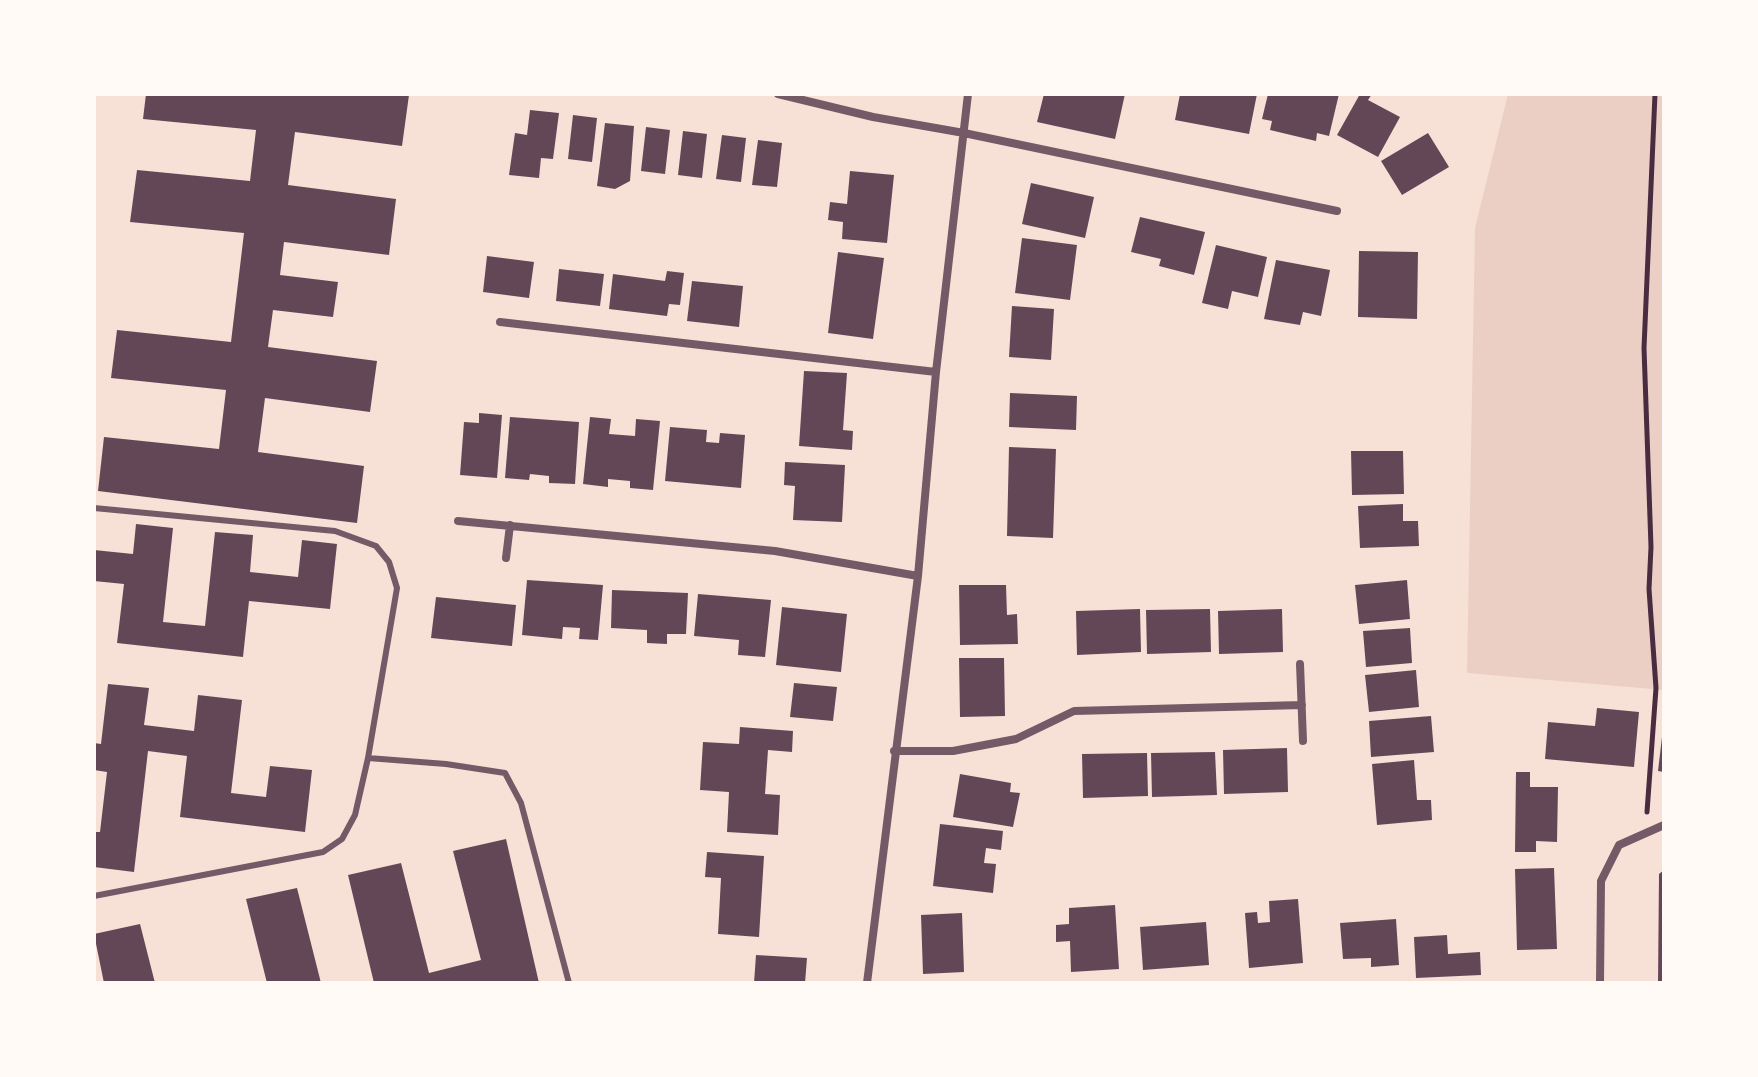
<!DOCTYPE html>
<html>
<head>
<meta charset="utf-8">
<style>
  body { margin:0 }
  #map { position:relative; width:1758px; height:1077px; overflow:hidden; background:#f7e1d7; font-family:Georgia,serif }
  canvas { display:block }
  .frame { position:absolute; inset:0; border:96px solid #fffaf5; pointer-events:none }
</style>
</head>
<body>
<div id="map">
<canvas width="1758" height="1077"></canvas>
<div class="frame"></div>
</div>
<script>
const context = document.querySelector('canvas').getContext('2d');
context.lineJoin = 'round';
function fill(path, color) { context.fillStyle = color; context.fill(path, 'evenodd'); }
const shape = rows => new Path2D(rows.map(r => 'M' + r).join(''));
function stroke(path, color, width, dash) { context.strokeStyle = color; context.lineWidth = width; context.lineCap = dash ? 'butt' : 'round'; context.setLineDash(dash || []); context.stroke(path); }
const green = shape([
  [1508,94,1664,94,1664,690,1467,673,1475,228]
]);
const building = shape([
  [146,94,409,95,402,146,295,132,288,185,396,199,389,255,284,242,280,275,338,282,333,317,273,310,268,347,377,361,370,412,265,398,258,452,364,466,357,523,98,491,104,437,219,449,226,390,111,378,117,330,231,342,244,233,130,222,137,170,250,181,256,130,143,119],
  [1044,94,1125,94,1115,139,1037,122],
  [1180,94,1257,94,1249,134,1175,120],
  [1268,94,1339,94,1329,136,1317,133,1316,141,1270,130,1272,121,1262,119],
  [1360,94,1372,94,1368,100,1400,117,1378,157,1337,135],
  [530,110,559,113,553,159,541,158,539,178,509,175,515,133,527,135],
  [573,115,597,118,592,162,568,159],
  [605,123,634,126,630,181,615,189,597,186],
  [646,127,670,130,665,174,641,171],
  [683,131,707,134,702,178,678,175],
  [1428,133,1449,167,1402,195,1381,161],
  [722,135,746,138,741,182,716,179],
  [758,140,782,143,777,187,752,185],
  [850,171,894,175,887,243,842,239,843,222,828,220,830,202,847,204],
  [1031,183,1094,197,1085,238,1022,224],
  [1140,217,1205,232,1194,275,1159,266,1161,259,1131,252],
  [1022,238,1077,245,1070,300,1015,293],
  [1216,245,1267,257,1258,297,1232,291,1228,309,1202,303],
  [1359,251,1418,252,1417,319,1358,317],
  [838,252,884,258,873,339,828,333],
  [487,256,534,262,529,298,483,292],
  [1276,260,1330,270,1321,316,1303,312,1300,325,1264,319],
  [559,269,604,274,600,306,556,301],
  [667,271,684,273,680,305,669,304,667,316,609,309,613,274,665,281],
  [692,281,743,286,739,327,687,321],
  [1012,306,1054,309,1051,360,1009,357],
  [804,371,847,373,843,430,853,431,852,450,799,446],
  [1010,393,1077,396,1076,430,1009,427],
  [479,413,502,415,497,478,460,475,464,422,479,423],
  [510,417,579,422,575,484,549,483,549,476,530,474,529,480,505,478],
  [590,417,611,419,609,434,635,436,636,419,660,421,653,490,630,488,630,481,608,479,608,487,583,484],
  [670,427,707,430,706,442,719,443,720,433,745,435,741,488,665,481],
  [1009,447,1056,449,1053,538,1007,536],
  [1351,451,1403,451,1404,494,1352,495],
  [785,462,845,465,842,522,793,520,795,486,784,485],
  [1403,504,1403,521,1418,521,1419,546,1360,548,1358,506],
  [136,524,173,528,163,622,205,626,215,532,253,535,250,572,298,577,302,540,337,544,330,609,249,601,243,657,117,643,124,584,94,581,94,550,133,554],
  [527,580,603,585,598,640,579,639,580,628,563,627,562,639,522,635],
  [1407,580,1410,619,1359,624,1355,585],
  [959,585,1006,585,1007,615,1017,614,1018,644,960,645],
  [612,590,688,593,686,634,667,634,667,644,647,643,647,630,611,628],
  [698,594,771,600,765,657,738,655,739,640,694,636],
  [436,597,516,605,512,646,431,638],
  [782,607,847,614,841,672,776,665],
  [1140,609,1141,652,1077,655,1076,611],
  [1210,609,1211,652,1147,654,1146,610],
  [1282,609,1283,652,1219,654,1218,611],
  [1410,628,1412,663,1366,667,1363,631],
  [959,658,1004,658,1005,716,960,717],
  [1416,670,1419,707,1369,712,1365,675],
  [794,683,837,687,833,721,790,717],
  [108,684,149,688,144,725,194,731,198,695,242,700,231,793,266,797,270,766,312,770,305,832,180,817,187,756,148,751,134,872,94,867,94,832,100,832,107,772,94,770,94,743,101,744],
  [1597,708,1639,712,1634,767,1545,759,1548,722,1595,726],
  [1431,716,1434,752,1371,757,1369,721],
  [740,727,793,731,792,752,768,750,765,794,780,795,778,835,727,832,729,792,700,790,703,742,739,744],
  [1662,737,1664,737,1664,772,1658,771],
  [1287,748,1288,792,1224,794,1223,750],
  [1215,752,1217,795,1152,797,1151,753],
  [1147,753,1148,796,1083,798,1082,754],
  [1414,760,1417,800,1431,800,1432,820,1377,825,1372,764],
  [1516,772,1530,772,1530,787,1558,787,1557,842,1536,841,1536,852,1515,852],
  [960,774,1011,783,1010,792,1020,793,1013,827,953,817],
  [940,824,1003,831,1001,850,986,848,984,863,996,864,993,893,933,886],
  [506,839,539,983,374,983,348,875,401,863,429,973,481,960,453,851],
  [707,852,764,856,759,937,718,934,721,878,705,877],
  [1554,868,1557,949,1517,950,1515,869],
  [1664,870,1664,983,1658,983,1659,874],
  [297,888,321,983,267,983,246,899],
  [1298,899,1303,963,1249,968,1245,913,1257,912,1258,923,1270,922,1269,901],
  [1115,905,1119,969,1071,972,1070,941,1056,942,1056,925,1069,924,1069,908],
  [962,913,964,972,923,974,921,915],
  [1396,919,1399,965,1371,967,1371,958,1343,959,1340,923],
  [1206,922,1209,965,1143,970,1140,927],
  [140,924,155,983,104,983,94,934],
  [1447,935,1448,954,1480,952,1481,975,1416,978,1414,937],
  [756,955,807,958,805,983,754,983]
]);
const path = shape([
  [1647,812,1656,688,1649,589,1651,547,1644,348,1655,94]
]);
const service = shape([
  [94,508,335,531,376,546,389,562,397,588,368,758,355,815,342,839,323,852,94,896],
  [368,758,446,764,505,773,521,803,569,983]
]);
const minor = shape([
  [778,94,873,117,964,133,1337,211],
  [500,322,936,372],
  [458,521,775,551,918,576],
  [506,558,510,525],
  [1300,664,1303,741],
  [894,751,953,751,1016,739,1074,711,1302,705],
  [867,983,918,576,936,372,968,94],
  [1600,983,1601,881,1619,845,1664,825]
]);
fill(green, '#ebcfc5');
fill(building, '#644757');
stroke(path, '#4a2c40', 5);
stroke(service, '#755966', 6);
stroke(minor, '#755966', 8);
</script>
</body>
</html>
